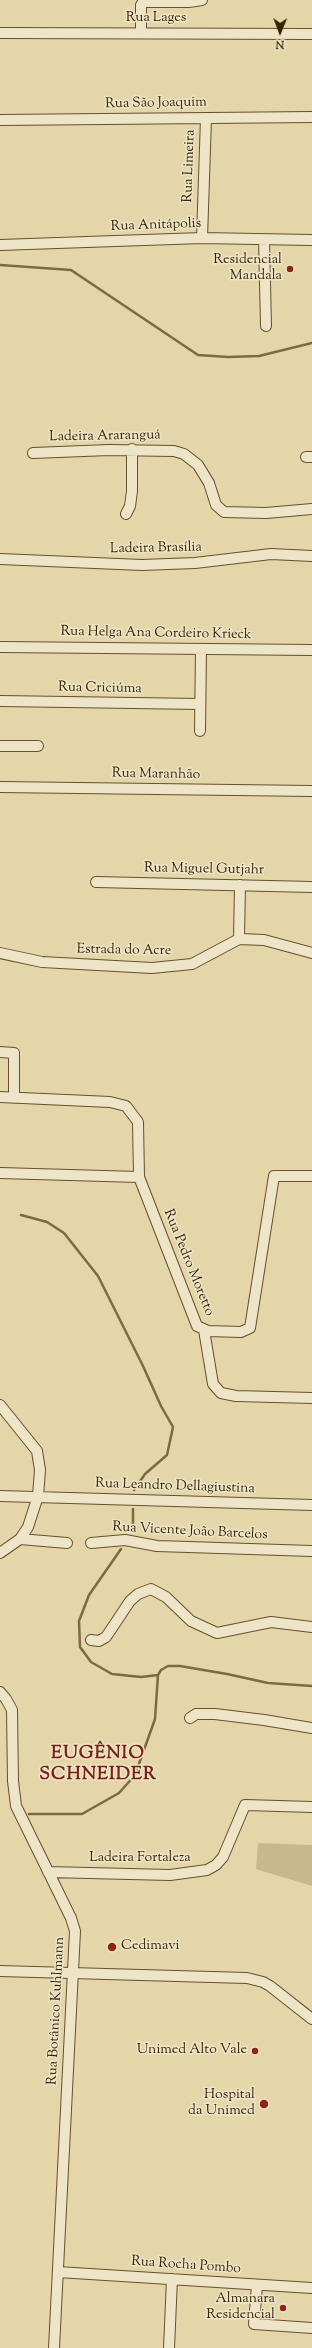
<!DOCTYPE html>
<html>
<head>
<meta charset="utf-8">
<style>
  body { margin:0 }
  #map { position:relative; width:312px; height:2348px; overflow:hidden; background:#e5d6aa; font-family:"Sorts Mill Goudy",serif }
  canvas { display:block }
  .north { position:absolute; left:260px; top:12px; width:40px; height:40px; -webkit-text-stroke:3px #eee4c8; paint-order:stroke; rotate:181deg; font-size:11px; font-weight:700; line-height:16px; text-align:center; color:#392303 }
  .north::after { content:''; display:block; margin:auto; width:14px; height:18px; background:#392303; clip-path:polygon(50% 0,100% 100%,50% 72%,0 100%) }
</style>
</head>
<body>
<div id="map">
<canvas width="312" height="2348"></canvas>
<div class="north">N</div>
</div>
<script>
const context = document.querySelector('canvas').getContext('2d');
context.lineJoin = 'round';
function fill(path, color) { context.fillStyle = color; context.fill(path, 'evenodd'); }
const shape = rows => new Path2D(rows.map(r => 'M' + r).join(''));
function stroke(path, color, width, dash) { context.strokeStyle = color; context.lineWidth = width; context.lineCap = dash ? 'butt' : 'round'; context.setLineDash(dash || []); context.stroke(path); }
function drawText(font, color, halo, rows, align = 'center') {
  context.font = font + ' "Sorts Mill Goudy",serif'; context.lineWidth = 3; context.setLineDash([]); context.textBaseline = 'middle'; context.strokeStyle = halo; context.fillStyle = color; for (const [text, x, y, turn = 0] of rows) {
    context.save(); context.translate(x, y); context.rotate((+turn || 0) * Math.PI / 180); context.textAlign = isNaN(turn) ? turn : align; if (halo) context.strokeText(text, 0, 0); context.fillText(text, 0, 0); context.restore();
  }
}
const green = shape([
  [258,1843,312,1845,312,1886,256,1869]
]);
const stream = shape([
  [0,265,71,270,198,355,228,357,259,356,312,343],
  [21,1215,47,1222,64,1233,98,1276,143,1366,161,1406,173,1427,167,1455,145,1474,134,1490],
  [133,1509,133,1531],
  [121,1549,89,1595,79,1621,80,1647,91,1662,112,1674,141,1677,158,1675],
  [29,1814,82,1814,119,1793,135,1775,155,1719,158,1675,161,1670,168,1666,180,1666,227,1674,268,1683,312,1686]
]);
const minor = shape([
  [0,33,312,34],
  [141,33,141,5,143,2,189,2,202,0],
  [0,120,312,117],
  [202,238,206,118],
  [264,240,266,326],
  [0,245,202,238,312,240],
  [33,453,109,450,174,451,184,454,198,465,209,483,216,505,224,512,266,513,312,509],
  [306,457,312,457],
  [126,514,130,506,132,491,132,449],
  [0,559,142,565,195,563,271,554,312,556],
  [0,647,312,650],
  [0,701,200,704],
  [200,731,201,649],
  [0,746,38,746],
  [0,787,312,791],
  [96,882,312,887],
  [239,939,240,885],
  [0,953,42,962,152,968,192,964,239,939,264,940,312,953],
  [0,1052,14,1053,14,1098],
  [0,1097,110,1102,126,1106,138,1122,139,1177],
  [0,1173,139,1177,197,1326,208,1331,241,1332,250,1328,274,1176,312,1176],
  [204,1330,213,1384,221,1393,236,1396,312,1398],
  [0,1405,37,1451,40,1470,38,1496,28,1527,20,1539,0,1553],
  [0,1496,312,1505],
  [20,1539,67,1543],
  [91,1543,125,1540,157,1546,312,1551],
  [91,1640,99,1641,106,1637,130,1601,138,1594,151,1589,166,1597,191,1621,217,1633,271,1622,312,1627],
  [0,1692,6,1699,12,1710,13,1781,16,1806,71,1918,75,1931,54,2348],
  [190,1718,196,1714,215,1714,264,1720,312,1728],
  [48,1872,170,1875,207,1870,216,1865,223,1857,245,1805,312,1807],
  [0,1971,247,1978,263,1982,270,1986,312,2019],
  [58,2272,312,2288],
  [257,2285,254,2324,312,2328],
  [169,2348,172,2279]
]);
const markers = [
  [290,269,4,"#8f2418"],
  [112,1947,5,"#8f2418"],
  [255,2051,4,"#8f2418"],
  [264,2104,5,"#8f2418"],
  [283,2308,4,"#8f2418"]
];
const streetNames = [
  ["Rua Lages",156,19],
  ["Rua São Joaquim",156,104,-1],
  ["Rua Limeira",190,166,-88],
  ["Rua Anitápolis",156,226,-2],
  ["Ladeira Araranguá",105,437,-1],
  ["Ladeira Brasília",156,549,-1],
  ["Rua Helga Ana Cordeiro Krieck",156,634,1],
  ["Rua Criciúma",100,689,1],
  ["Rua Maranhão",156,775,1],
  ["Rua Miguel Gutjahr",204,870,1],
  ["Estrada do Acre",124,951,1],
  ["Rua Pedro Moretto",188,1263,68],
  ["Rua Leandro Dellagiustina",175,1487,2],
  ["Rua Vicente João Barcelos",190,1532,3],
  ["Ladeira Fortaleza",140,1859],
  ["Rua Botânico Kuhlmann",57,2011,-87],
  ["Rua Rocha Pombo",186,2266,4]
];
const poiNames = [
  ["Residencial",282,261],
  ["Mandala",282,277],
  ["Cedimavi",121,1947,"left"],
  ["Unimed Alto Vale",247,2051],
  ["Hospital",255,2096],
  ["da Unimed",255,2112],
  ["Almanara",275,2300],
  ["Residencial",275,2316]
];
const districtNames = [
  ["EUGÊNIO",98,1755],
  ["SCHNEIDER",98,1776]
];
fill(green, '#c8b88e');
stroke(stream, '#7d6a45', 2.5);
stroke(minor, '#64502d', 12);
stroke(minor, '#eee4c8', 10);
for (const [x, y, r, color] of markers) { const dot = new Path2D(); dot.arc(x, y, r, 0, 2 * Math.PI); context.fillStyle = color; context.fill(dot); stroke(dot, '#eee4c8', 1.5); }
drawText('14px', '#392303', '#eee4c8', streetNames);
drawText('14px', '#392303', '#eee4c8', poiNames, 'right');
context.letterSpacing = '1px';
drawText('bold 18px', '#7a1f14', '#eee4c8', districtNames);
context.letterSpacing = '0px';
</script>
</body>
</html>
